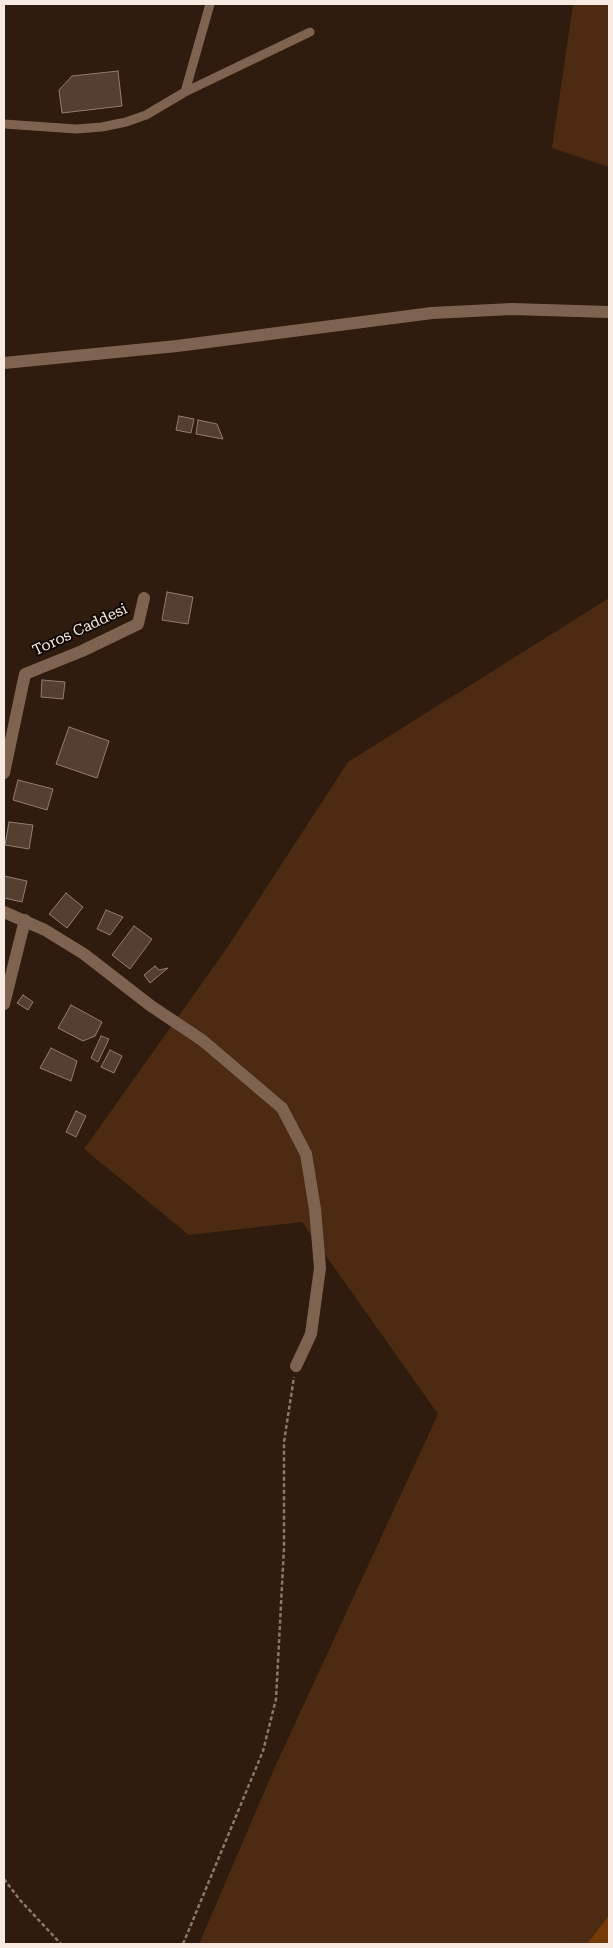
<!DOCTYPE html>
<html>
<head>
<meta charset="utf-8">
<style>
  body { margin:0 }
  #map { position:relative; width:613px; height:1948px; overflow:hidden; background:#2f1c0e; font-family:"Roboto Serif",serif }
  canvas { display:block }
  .frame { position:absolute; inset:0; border:5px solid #f8eae1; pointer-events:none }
</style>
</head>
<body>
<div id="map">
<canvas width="613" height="1948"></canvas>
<div class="frame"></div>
</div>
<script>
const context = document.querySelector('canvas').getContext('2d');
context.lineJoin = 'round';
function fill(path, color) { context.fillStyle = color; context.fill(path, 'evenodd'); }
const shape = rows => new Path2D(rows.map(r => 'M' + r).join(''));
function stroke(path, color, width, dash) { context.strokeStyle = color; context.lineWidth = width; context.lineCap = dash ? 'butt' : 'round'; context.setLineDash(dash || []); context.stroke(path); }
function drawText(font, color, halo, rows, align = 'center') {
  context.font = font + ' "Roboto Serif",serif'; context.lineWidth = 4; context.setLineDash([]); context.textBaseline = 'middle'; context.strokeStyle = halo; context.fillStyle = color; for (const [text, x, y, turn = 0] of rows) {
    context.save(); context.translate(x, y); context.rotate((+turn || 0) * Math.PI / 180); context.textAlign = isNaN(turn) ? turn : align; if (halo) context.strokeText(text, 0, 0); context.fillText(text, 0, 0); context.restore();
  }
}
const green = shape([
  [573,4,609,4,609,167,552,148],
  [609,598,609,1915,587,1944,199,1944,274,1769,438,1414,302,1222,189,1235,84,1149,227,948,348,762]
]);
const water = shape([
  [609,1915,609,1944,587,1944]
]);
const building = shape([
  [118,71,122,106,62,113,59,90,72,76,118,71],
  [179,416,194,419,191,433,176,430,179,416],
  [198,420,217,424,223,439,196,434,198,420],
  [167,592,193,597,188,624,162,620,167,592],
  [42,680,65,682,63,699,41,697,42,680],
  [69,727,109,741,97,778,56,764,69,727],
  [18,780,53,789,47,810,13,800,18,780],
  [9,822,33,825,29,849,5,845,9,822],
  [4,876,27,881,22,902,4,898,4,876],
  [66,893,83,907,67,928,49,914,66,893],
  [106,910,123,917,110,935,97,929,106,910],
  [134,926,152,939,130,969,112,955,134,926],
  [155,966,159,970,168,968,150,983,144,975,155,966],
  [23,995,33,1002,28,1010,17,1003,23,995],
  [71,1005,102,1022,95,1036,83,1041,58,1028,71,1005],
  [101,1036,109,1039,98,1062,91,1058,101,1036],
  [51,1048,77,1061,71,1081,40,1068,51,1048],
  [110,1050,122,1056,114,1073,101,1067,110,1050],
  [76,1111,86,1116,76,1137,66,1132,76,1111]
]);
const path = shape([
  [4,1879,20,1900,61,1944],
  [183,1944,263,1751,276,1699,284,1548,284,1442,294,1377]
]);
const lane = shape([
  [185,92,210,4],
  [4,124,76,129,102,127,126,122,146,115,185,92,310,32]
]);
const street = shape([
  [4,363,177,346,432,313,512,309,609,312],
  [4,773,25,674,82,651,138,624,144,598],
  [4,912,45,930,84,954,151,1006,202,1040,282,1108,306,1154,315,1209,320,1268,311,1334,296,1366],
  [4,1004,25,920]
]);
const streetNames = [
  ["Toros Caddesi",80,630,-25]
];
fill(green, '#4c2b12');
fill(water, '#753a05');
fill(building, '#553f31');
stroke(building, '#957c6c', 1);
stroke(path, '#89786c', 2.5, [4, 2.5]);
stroke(lane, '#7f6351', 9);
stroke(street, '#7f6351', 12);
drawText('15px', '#f8eae1', '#110904', streetNames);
</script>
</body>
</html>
